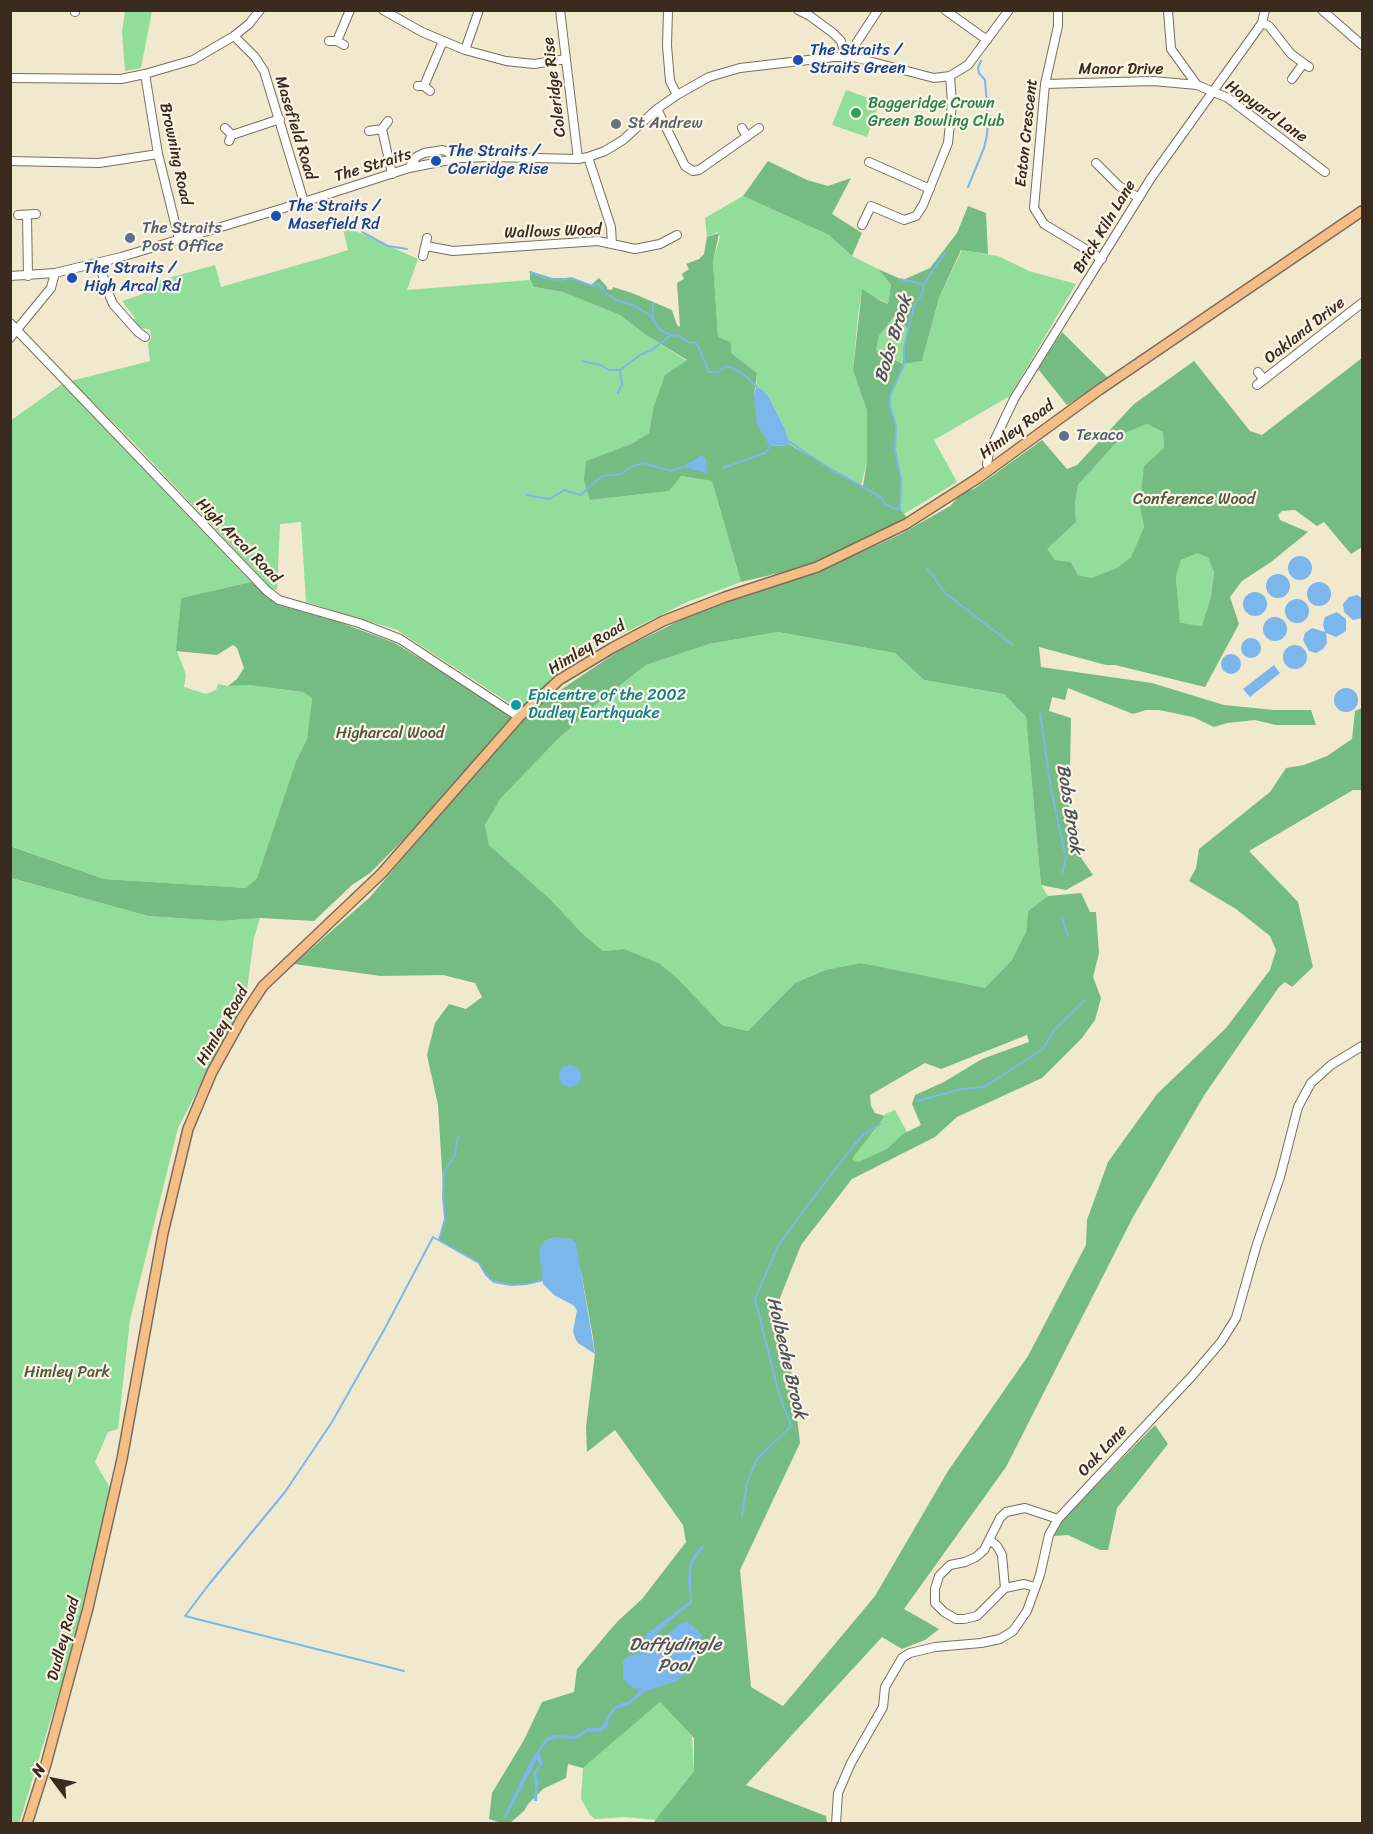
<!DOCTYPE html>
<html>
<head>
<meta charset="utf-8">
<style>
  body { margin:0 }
  #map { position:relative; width:1373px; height:1834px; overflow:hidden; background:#f1e9ce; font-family:Sriracha,sans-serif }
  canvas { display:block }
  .frame { position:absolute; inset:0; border:12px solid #3b2a1e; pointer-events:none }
  .north { position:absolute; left:24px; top:1750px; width:60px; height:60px; -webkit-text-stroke:4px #fcf5e5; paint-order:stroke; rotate:302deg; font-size:16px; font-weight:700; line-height:24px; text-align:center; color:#3b2a1e }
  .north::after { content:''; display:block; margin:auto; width:21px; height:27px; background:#3b2a1e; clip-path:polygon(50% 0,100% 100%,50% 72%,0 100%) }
</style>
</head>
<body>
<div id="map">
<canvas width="1373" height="1834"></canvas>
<div class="frame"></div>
<div class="north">N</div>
</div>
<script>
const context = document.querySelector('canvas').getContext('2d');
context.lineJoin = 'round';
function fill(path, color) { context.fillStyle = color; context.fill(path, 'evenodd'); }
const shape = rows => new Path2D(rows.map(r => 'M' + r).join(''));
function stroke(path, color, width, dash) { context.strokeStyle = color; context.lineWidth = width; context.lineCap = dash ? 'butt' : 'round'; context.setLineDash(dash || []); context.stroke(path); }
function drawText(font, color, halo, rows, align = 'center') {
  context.font = font + ' Sriracha,sans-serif'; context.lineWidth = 4.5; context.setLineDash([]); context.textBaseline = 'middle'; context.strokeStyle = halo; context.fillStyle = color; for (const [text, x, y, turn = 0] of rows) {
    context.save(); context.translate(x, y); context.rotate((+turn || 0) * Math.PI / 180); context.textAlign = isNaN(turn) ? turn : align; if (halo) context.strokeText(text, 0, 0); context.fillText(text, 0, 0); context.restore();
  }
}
const green = shape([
  [125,11,152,11,141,68,125,71,122,32],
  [846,90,880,102,867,137,832,125],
  [743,196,829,235,852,256,878,269,891,285,888,304,862,290,858,315,853,370,867,411,867,462,861,485,790,445,785,429,770,399,764,391,756,386,757,373,731,353,731,342,718,337,713,262,720,237,718,232,707,237,705,218],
  [342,225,418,259,407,290,530,280,534,287,563,292,620,315,646,335,687,361,653,409,649,433,631,444,587,461,590,500,668,491,681,476,712,481,741,582,687,602,614,638,567,666,520,710,397,630,306,602,301,522,280,524,277,590,272,589,134,443,71,381,150,361,148,344,151,338,150,329,137,328,132,321,135,318,122,301,143,294,140,286,215,265,221,287,326,257,348,250],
  [962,250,998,256,1029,271,1076,284,1010,396,934,440,957,482,904,514,900,509,901,479,895,450,896,426,890,407,890,396,904,364,876,350,879,336,897,313,908,330,904,347,904,364,922,361,939,298],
  [62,384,251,582,181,598,177,651,186,675,184,687,206,694,216,690,218,684,228,686,249,685,303,692,312,698,307,739,296,761,257,878,246,888,104,879,11,846,10,421],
  [1147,424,1163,432,1164,448,1140,507,1144,527,1131,557,1118,568,1091,578,1078,575,1071,562,1055,560,1046,549,1076,522,1075,503,1078,485,1125,433],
  [1198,553,1208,558,1214,572,1211,597,1203,626,1180,624,1176,577,1181,560],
  [778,632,895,653,924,680,1004,694,1026,717,1041,885,1048,896,1028,911,1026,932,1011,961,985,989,861,963,795,983,748,1031,722,1025,679,980,624,949,603,951,578,929,550,899,489,845,485,825,501,798,557,740,599,702,646,665,709,644],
  [10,878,148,916,221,921,260,918,254,938,246,997,178,1128,130,1320,118,1429,108,1432,95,1462,110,1488,91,1572,70,1656,19,1824,10,1823],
  [895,1110,907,1132,888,1149,858,1162,852,1159,885,1116,885,1114],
  [660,1702,692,1736,694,1771,656,1820,624,1817,595,1819,590,1815,581,1799,583,1768]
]);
const forest = shape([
  [768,161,807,180,828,186,851,178,832,214,862,233,852,256,829,235,743,196],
  [968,206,986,213,988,254,961,250,939,298,922,361,904,364,890,396,890,407,896,426,895,450,901,479,900,509,907,518,813,565,741,582,712,481,681,476,669,491,590,500,584,480,586,461,631,444,649,433,653,409,665,375,687,360,646,335,620,315,563,292,534,287,530,280,530,271,552,278,571,278,591,285,599,278,607,287,607,289,612,290,613,287,632,293,672,310,677,325,680,327,677,283,684,279,682,274,689,269,686,264,699,259,704,254,707,237,719,233,713,262,718,337,731,342,731,353,757,373,754,396,770,446,790,445,863,486,867,462,867,411,853,370,862,289,881,301,888,304,891,285,878,269,903,280,930,268,957,233],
  [897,313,908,330,904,347,903,364,876,350,879,336],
  [1062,332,1109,379,1067,405,1038,369],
  [1362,358,1362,547,1351,554,1324,522,1317,526,1295,510,1282,511,1278,515,1280,520,1308,532,1271,562,1242,581,1230,597,1239,624,1205,687,1115,665,1106,665,1039,647,1041,667,1152,683,1224,705,1274,710,1311,710,1316,725,1276,725,1255,720,1227,723,1214,727,1193,717,1159,710,1146,710,1133,714,1068,688,1065,700,1052,697,1049,711,1071,718,1069,820,1077,852,1093,875,1066,890,1041,885,1026,717,1004,694,924,680,895,653,778,632,709,644,646,665,599,702,557,740,501,798,485,825,489,845,550,899,580,931,603,951,624,949,660,964,679,980,722,1025,748,1031,795,983,826,970,861,963,985,988,1011,961,1026,932,1028,911,1048,896,1081,893,1090,912,1096,912,1099,953,1093,977,1101,998,1095,1020,1082,1038,1042,1078,957,1117,935,1137,852,1179,801,1245,776,1308,792,1375,800,1443,740,1570,751,1687,783,1706,875,1596,948,1471,1028,1356,1086,1245,1087,1220,1108,1162,1157,1094,1226,1028,1270,970,1276,950,1270,936,1236,909,1189,881,1196,868,1199,849,1270,792,1286,768,1304,765,1327,756,1352,739,1355,711,1362,708,1362,790,1353,790,1249,851,1298,902,1313,967,1292,987,1285,982,1279,987,1205,1094,1133,1217,1006,1467,904,1609,939,1629,925,1640,902,1649,882,1637,746,1785,826,1816,827,1823,653,1823,694,1771,694,1738,660,1702,583,1768,568,1764,566,1778,543,1789,528,1804,524,1811,510,1823,501,1823,489,1819,492,1793,524,1740,542,1702,574,1692,577,1669,617,1622,642,1599,686,1542,683,1525,615,1430,587,1452,586,1427,595,1354,593,1338,581,1271,555,1237,544,1242,541,1260,543,1280,527,1284,511,1285,490,1280,479,1263,439,1240,445,1219,438,1105,427,1055,435,1023,449,1004,466,1009,482,997,475,983,443,975,381,976,294,964,370,897,514,728,547,699,620,650,683,619,737,598,798,579,840,562,901,534,950,506,963,492,974,489,1042,440,1067,469,1077,465,1134,404,1194,361,1250,431,1262,435],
  [1147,424,1163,432,1164,448,1144,466,1140,507,1144,527,1131,557,1117,568,1091,578,1078,575,1071,562,1055,560,1047,549,1076,522,1075,503,1078,485,1125,433],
  [1198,553,1208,558,1214,572,1211,597,1202,626,1180,623,1176,577,1181,560],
  [1027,1035,1029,1042,982,1059,944,1082,915,1095,912,1104,921,1125,903,1134,887,1149,858,1162,852,1159,885,1116,875,1113,871,1106,870,1095,925,1063,941,1069],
  [251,582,278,605,339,622,395,643,513,716,424,819,370,873,352,885,314,921,260,918,221,921,148,916,11,878,10,846,104,879,246,888,257,878,296,761,307,739,312,698,303,692,249,685,228,686,237,679,244,668,237,648,233,645,217,655,176,651,181,598],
  [1155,1425,1168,1444,1117,1508,1108,1550,1100,1550,1068,1535,1053,1536,1064,1518]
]);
const water = shape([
  [756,386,764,391,770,399,785,429,790,445,770,446,757,425,754,396],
  [701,455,706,458,707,473,683,467],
  '1288 568a12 12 0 1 1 24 0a12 12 0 1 1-24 0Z',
  '1266 586a12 12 0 1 1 24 0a12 12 0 1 1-24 0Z',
  '1307 594a12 12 0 1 1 24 0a12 12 0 1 1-24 0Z',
  '1243 604a12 12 0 1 1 24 0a12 12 0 1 1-24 0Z',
  [1357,595,1362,598,1362,618,1353,620,1344,612,1343,604,1349,597],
  '1285 611a12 12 0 1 1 24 0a12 12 0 1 1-24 0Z',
  [1337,612,1346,619,1346,631,1336,637,1326,633,1327,643,1323,649,1316,653,1309,651,1303,640,1305,633,1312,628,1325,632,1323,625,1325,617],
  '1263 629a12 12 0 1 1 24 0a12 12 0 1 1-24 0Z',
  '1241 648a10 10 0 1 1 20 0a10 10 0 1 1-20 0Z',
  '1283 657a12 12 0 1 1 24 0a12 12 0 1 1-24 0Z',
  '1221 664a10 10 0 1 1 20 0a10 10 0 1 1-20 0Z',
  [1274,665,1280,673,1250,697,1243,689],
  '1334 700a12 12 0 1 1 24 0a12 12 0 1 1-24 0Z',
  '559 1076a11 11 0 1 1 22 0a11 11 0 1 1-22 0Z',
  [555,1237,571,1239,576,1243,595,1354,578,1343,575,1338,573,1331,577,1310,573,1305,554,1295,543,1284,539,1250,544,1242],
  [701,1546,704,1547,694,1561,691,1570,692,1603,670,1621,657,1634,652,1643,655,1645,681,1623,687,1622,692,1625,701,1634,703,1644,688,1674,682,1675,678,1681,646,1691,629,1705,616,1709,611,1715,607,1726,601,1732,589,1731,576,1739,558,1738,549,1740,539,1752,543,1763,536,1774,538,1781,537,1801,534,1801,535,1785,533,1772,540,1765,537,1759,506,1818,504,1816,531,1760,547,1737,556,1735,575,1736,588,1728,601,1728,612,1709,617,1705,629,1701,638,1693,639,1689,633,1688,623,1679,623,1661,626,1657,644,1651,647,1648,645,1635,690,1601,688,1581,689,1566,691,1560]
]);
const stream = shape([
  [968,187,984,148,987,135,988,117,985,80,979,73,978,68,981,61],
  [362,232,388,246,407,249],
  [530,272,545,278,560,280,571,278,592,286,598,284,606,293,618,301,633,305,650,315,660,330,671,335],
  [899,279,923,284],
  [653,318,653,303],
  [582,361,601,365,609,370,620,370,640,355,652,350,671,335,680,336,687,342,696,343,699,348,709,372,718,372,726,366,730,367,745,375,756,386],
  [618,393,622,384,620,370],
  [787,440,830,469,881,497,884,503,892,508,900,509,901,479,895,450,896,426,890,407,890,396,904,364,904,347,914,306,922,294,924,284,945,253],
  [723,468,765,453,770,446],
  [527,495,550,499,564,490,581,495,602,476,620,474,633,466,643,463,671,471,683,467],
  [927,568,946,594,1013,645],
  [1040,713,1051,789,1066,858,1062,873],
  [1062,917,1068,936],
  [917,1101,961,1089,984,1087,1043,1049,1054,1030,1085,1000],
  [439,1240,445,1219,443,1197,444,1172,455,1155,458,1136],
  [742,1517,747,1483,757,1459,791,1426,779,1394,755,1299,778,1246,804,1210,854,1145,864,1134,880,1124],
  [404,1671,185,1616,210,1583,285,1492,332,1422,384,1330,433,1237,479,1263,486,1275,494,1282,511,1285,527,1284,543,1280]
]);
const minor = shape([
  [75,10,75,12],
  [383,10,422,32,465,50,506,61,534,64,566,59],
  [560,10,578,159],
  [668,10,667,46,670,81,677,95],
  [798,10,810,16,833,33,841,41,846,57],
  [945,10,987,40],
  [1058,10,1058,26,1045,84,1034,208,1044,224,1102,259],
  [1168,10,1171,49,1197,85,1228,98,1325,172],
  [1322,10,1362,45],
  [1262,23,1269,26,1291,54,1309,67],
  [234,36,255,57,264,71,304,202],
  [329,41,337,41,344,45],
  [337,41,350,10],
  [857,42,878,10],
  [465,50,479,10],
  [145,74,158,154,179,239],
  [10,78,121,79,145,74,193,60,234,36,249,24,260,10],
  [1292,79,1303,64],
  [1045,84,1153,81,1197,85],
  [418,86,424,86,430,91],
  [424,86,443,41],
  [657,109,685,166,693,171,699,170,759,128],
  [225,128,232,135,229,141],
  [742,128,747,137],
  [382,129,392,174],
  [369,131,382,129,388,121],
  [232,135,280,119],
  [588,157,611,227,612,244],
  [10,161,99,163,158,154],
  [869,162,930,189],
  [1096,163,1119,186,1139,198],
  [409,168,416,157,424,153,443,150,460,158],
  [18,215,36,214],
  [27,215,28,276],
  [862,225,871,206,904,220,916,216,923,205,948,143,952,103,950,76],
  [426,246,453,251,598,241,635,249,660,244,677,235],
  [423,256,427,238],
  [99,263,108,292,113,304,138,332,145,337],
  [10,276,55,273,121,257,304,202,409,168,460,158,492,157,578,159,588,157,605,151,623,140,657,109,677,95,709,77,740,68,834,57,853,57,934,78,950,76,968,65,1009,10],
  [10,323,267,591,279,600,359,623,400,639,519,717],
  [10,338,51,288,55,273],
  [1258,372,1264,380],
  [1257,385,1362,303],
  [989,469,987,464,989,452,1014,399,1151,178,1262,23,1265,10],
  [990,1540,997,1546,1002,1555,1005,1588],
  [1035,1587,1024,1584,1005,1588,977,1616,964,1619,956,1619,944,1612,935,1603,935,1589,939,1576,950,1565,965,1562,976,1557,984,1550,1000,1518,1006,1512,1025,1508,1058,1519],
  [836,1824,838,1793,851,1763,883,1707,885,1687,902,1658,910,1653,935,1647,981,1643,1000,1639,1013,1631,1027,1611,1040,1575,1049,1535,1058,1519,1192,1376,1221,1342,1236,1318,1257,1244,1280,1177,1298,1107,1311,1083,1331,1065,1362,1046]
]);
const major = shape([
  [27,1824,46,1764,88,1608,122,1459,163,1233,188,1129,212,1072,242,1018,263,986,382,873,519,717,559,680,612,648,663,621,725,597,817,567,906,524,978,478,1099,390,1362,211]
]);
const markers = [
  [798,60,6,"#1a4fb4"],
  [856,113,6,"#2e9e5b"],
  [616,124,6,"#6b7280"],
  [436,161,6,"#1a4fb4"],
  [276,216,6,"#1a4fb4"],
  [130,238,6,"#5c6f8a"],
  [72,278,6,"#1a4fb4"],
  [1064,436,6,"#5c6f8a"],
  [516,705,6,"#0f9aa8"]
];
const transitNames = [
  ["The Straits /",810,51],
  ["Straits Green",810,69],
  ["The Straits /",448,152],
  ["Coleridge Rise",448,170],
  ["The Straits /",288,207],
  ["Masefield Rd",288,225],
  ["The Straits /",84,269],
  ["High Arcal Rd",84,287]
];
const streetNames = [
  ["Manor Drive",1121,70],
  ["Coleridge Rise",555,87,-97],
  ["Hopyard Lane",1266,112,35],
  ["Masefield Road",295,128,73],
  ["Eaton Crescent",1027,133,-84],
  ["Browning Road",175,154,78],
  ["The Straits",373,166,-17],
  ["Brick Kiln Lane",1105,227,-59],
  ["Wallows Wood",553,232,-2],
  ["Oakland Drive",1305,331,-38],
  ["Himley Road",1017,430,-36],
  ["High Arcal Road",238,541,45],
  ["Himley Road",587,648,-32],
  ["Himley Road",223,1026,-60],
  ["Oak Lane",1103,1451,-47],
  ["Dudley Road",64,1639,-75]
];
const leisureNames = [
  ["Baggeridge Crown",868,104],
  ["Green Bowling Club",868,122]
];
const worshipNames = [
  ["St Andrew",628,124]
];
const serviceNames = [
  ["The Straits",142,229],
  ["Post Office",142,247],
  ["Texaco",1076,436]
];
const parkNames = [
  ["Conference Wood",1194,500],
  ["Higharcal Wood",390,734],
  ["Himley Park",67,1373]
];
const cultureNames = [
  ["Epicentre of the 2002",528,696],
  ["Dudley Earthquake",528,714]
];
const waterNames = [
  ["Bobs Brook",894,339,-73],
  ["Bobs Brook",1069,809,81],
  ["Holbeche Brook",786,1358,77],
  ["Daffydingle",675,1645],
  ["Pool",675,1666]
];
fill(green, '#91dd9a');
fill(forest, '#74bc82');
fill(water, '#7bb6ed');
stroke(stream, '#7bb6ed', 2);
stroke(minor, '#7b6d5c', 10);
stroke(major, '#7b6d5c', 12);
stroke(minor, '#fff', 8);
stroke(major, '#f6be87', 9);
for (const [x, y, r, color] of markers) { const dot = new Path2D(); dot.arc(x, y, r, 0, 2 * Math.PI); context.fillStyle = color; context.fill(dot); stroke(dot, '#fcf5e5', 2); }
drawText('16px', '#164399', '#fcf5e5', transitNames, 'left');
drawText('16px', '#3b2a1e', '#fcf5e5', streetNames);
drawText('16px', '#27864d', '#fcf5e5', leisureNames, 'left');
drawText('16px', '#5b616d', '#fcf5e5', worshipNames, 'left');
drawText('16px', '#4e5e75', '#fcf5e5', serviceNames, 'left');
drawText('16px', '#50573d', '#fcf5e5', parkNames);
drawText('16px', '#0d838f', '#fcf5e5', cultureNames, 'left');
drawText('italic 18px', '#4e545c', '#fcf5e5', waterNames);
</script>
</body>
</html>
